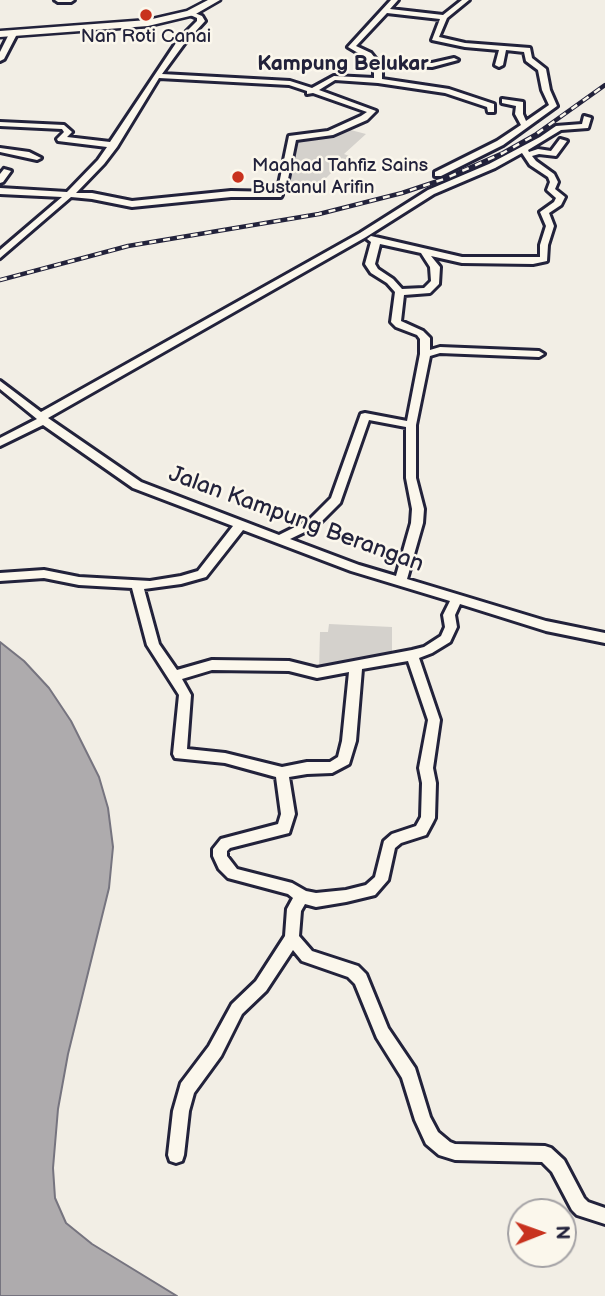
<!DOCTYPE html>
<html>
<head>
<meta charset="utf-8">
<style>
  body { margin:0 }
  #map { position:relative; width:605px; height:1296px; overflow:hidden; background:#f2eee5; font-family:"Balsamiq Sans",sans-serif }
  canvas { display:block }
  .north { position:absolute; left:507px; top:1198px; width:70px; height:70px; box-sizing:border-box; background:#fbf7ec; border:2px solid #a4a2a5; border-radius:50%; rotate:89deg; font-size:19px; font-weight:700; line-height:28px; text-align:center; color:#22223b }
  .north::after { content:''; display:block; margin:auto; width:24px; height:32px; background:#c8321e; clip-path:polygon(50% 0,100% 100%,50% 72%,0 100%) }
</style>
</head>
<body>
<div id="map">
<canvas width="605" height="1296"></canvas>
<div class="north">N</div>
</div>
<script>
const context = document.querySelector('canvas').getContext('2d');
context.lineJoin = 'round';
function fill(path, color) { context.fillStyle = color; context.fill(path, 'evenodd'); }
const shape = rows => new Path2D(rows.map(r => 'M' + r).join(''));
function stroke(path, color, width, dash) { context.strokeStyle = color; context.lineWidth = width; context.lineCap = dash ? 'butt' : 'round'; context.setLineDash(dash || []); context.stroke(path); }
function drawText(font, color, halo, rows, align = 'center') {
  context.font = font + ' "Balsamiq Sans",sans-serif'; context.lineWidth = 5; context.setLineDash([]); context.textBaseline = 'middle'; context.strokeStyle = halo; context.fillStyle = color; for (const [text, x, y, turn = 0] of rows) {
    context.save(); context.translate(x, y); context.rotate((+turn || 0) * Math.PI / 180); context.textAlign = isNaN(turn) ? turn : align; if (halo) context.strokeText(text, 0, 0); context.fillText(text, 0, 0); context.restore();
  }
}
const green = shape([
  [339,127,366,134,344,154,349,156,338,170,335,169,323,181,303,187,280,185,291,135,329,132],
  [329,624,392,627,392,656,319,670,320,632,328,632]
]);
const water = shape([
  [0,642,24,661,49,688,71,721,99,777,108,808,113,847,109,888,68,1054,58,1109,53,1168,55,1198,66,1223,92,1244,177,1296,0,1296,0,642]
]);
const street = shape([
  [55,0,74,0,71,2,58,2,55,0],
  [391,0,398,0,390,9,443,15,462,0,469,0,447,18,439,37,465,43,530,48,532,58,546,69,550,90,557,106,503,145,441,176,435,176,435,172,497,141,521,125,515,114,516,106,502,103,502,99,523,102,523,114,526,121,549,105,542,90,538,70,526,61,524,52,506,50,503,65,499,67,495,65,499,50,465,47,432,40,440,19,387,13,356,46,371,53,379,63,385,61,432,63,454,58,458,60,432,67,386,65,382,67,382,79,449,89,494,104,494,112,488,112,487,107,445,93,378,83,335,80,319,90,376,111,367,120,333,135,296,140,287,184,283,187,279,184,289,136,328,131,361,116,367,112,313,93,307,94,307,91,289,85,159,78,117,147,104,164,76,193,92,193,132,201,231,191,278,192,282,195,281,197,231,197,132,207,92,199,71,197,0,258,0,250,62,197,0,194,0,188,67,192,98,160,107,147,58,141,57,139,64,132,62,129,0,126,0,122,64,125,72,132,67,137,110,142,178,40,197,21,197,18,188,14,187,13,190,11,202,16,205,21,184,44,162,74,290,81,312,88,334,76,374,78,374,66,365,57,348,47,391,0],
  [10,32,17,34,4,59,0,61,0,52,10,32],
  [584,116,591,118,588,128,561,130,528,150,529,152,538,149,551,151,560,139,567,141,556,156,539,154,532,156,536,161,554,174,558,182,555,189,565,197,561,205,549,213,554,226,548,245,547,261,533,264,462,263,431,256,440,267,439,284,430,293,404,295,401,321,423,331,430,338,430,350,440,347,539,351,544,354,539,357,440,353,430,356,416,425,416,478,424,509,423,523,407,579,546,621,605,633,605,643,546,631,460,604,455,615,457,627,450,642,432,653,419,658,440,720,433,768,436,783,435,818,433,822,426,835,401,843,395,848,388,880,375,895,346,902,316,907,305,904,301,911,299,936,312,951,358,966,366,974,388,1028,415,1068,430,1117,438,1132,450,1142,455,1144,545,1146,551,1148,564,1160,584,1198,588,1202,605,1208,605,1224,577,1215,572,1210,552,1172,542,1162,455,1160,439,1155,426,1144,415,1120,402,1078,377,1038,355,984,348,977,302,961,293,950,266,991,242,1014,221,1056,194,1093,189,1111,184,1155,182,1161,176,1163,170,1161,168,1155,173,1111,181,1083,209,1046,232,1004,256,981,285,936,287,909,293,898,288,894,228,878,219,869,213,856,213,849,221,839,278,824,281,814,276,777,225,763,175,758,173,754,179,695,147,645,132,588,79,585,44,578,0,581,0,573,44,570,79,577,150,581,181,576,198,571,233,526,133,488,43,425,0,446,0,438,37,419,0,389,0,381,41,412,360,233,428,190,489,164,540,137,556,126,582,124,584,116],
  [522,153,530,165,548,177,550,182,547,190,556,198,554,202,540,212,546,226,540,245,540,257,462,257,371,236,367,239,371,242,365,264,371,273,387,283,395,292,391,322,396,327,417,335,420,339,420,354,407,421,365,413,361,414,331,498,309,520,279,535,141,482,48,418,366,237,434,194,495,168,522,153],
  [380,244,421,253,430,267,431,281,424,288,402,289,393,279,378,269,375,264,380,244],
  [369,420,406,427,406,478,412,509,411,523,396,576,359,565,290,539,317,526,340,503,369,420],
  [243,530,351,571,450,601,443,615,445,627,441,636,424,647,412,650,317,668,289,661,212,660,177,670,159,644,144,589,181,584,206,577,243,530],
  [408,661,428,720,419,768,422,783,421,817,416,826,392,834,384,841,375,877,366,885,346,890,316,893,306,891,292,883,237,869,227,856,227,851,230,848,289,833,295,814,289,777,307,774,332,773,349,764,356,741,362,669,408,661],
  [212,670,289,671,317,678,349,672,342,741,338,757,330,762,307,762,282,767,225,753,187,749,191,695,182,679,212,670],
  [0,148,29,152,41,158,37,160,0,152,0,148],
  [4,169,11,171,3,182,0,183,0,174,4,169]
]);
const secondary = shape([
  [208,0,220,0,194,15,148,26,0,37,0,31,148,20,187,11,208,0]
]);
const rail = shape([
  [0,280,128,246,319,214,402,193,444,179,503,153,535,135,605,85]
]);
const markers = [
  [146,15,7,"#c8321e"],
  [238,177,7,"#c8321e"]
];
const farPoinames = [
  ["Nan Roti Canai",146,37],
  ["Maahad Tahfiz Sains",252,166,"left"],
  ["Bustanul Arifin",252,188,"left"]
];
const farNeighbourhoodnames = [
  ["Kampung Belukar",343,65]
];
const streetNames = [
  ["Jalan Kampung Berangan",296,520,20]
];
fill(green, '#d4d1cc');
fill(water, '#aeabad');
stroke(water, '#76747f', 2);
stroke(street, '#22223b', 6);
stroke(secondary, '#22223b', 5);
fill(street, '#fbf7ec');
fill(secondary, '#fbf7ec');
stroke(rail, '#22223b', 4.5);
stroke(rail, '#fbf7ec', 2.5, [7]);
for (const [x, y, r, color] of markers) { const dot = new Path2D(); dot.arc(x, y, r, 0, 2 * Math.PI); context.fillStyle = color; context.fill(dot); stroke(dot, '#fbf7ec', 2.5); }
drawText('19px', '#22223b', '#fbf7ec', farPoinames);
drawText('bold 21px', '#22223b', '#fbf7ec', farNeighbourhoodnames);
drawText('23px', '#22223b', '#fbf7ec', streetNames);
</script>
</body>
</html>
